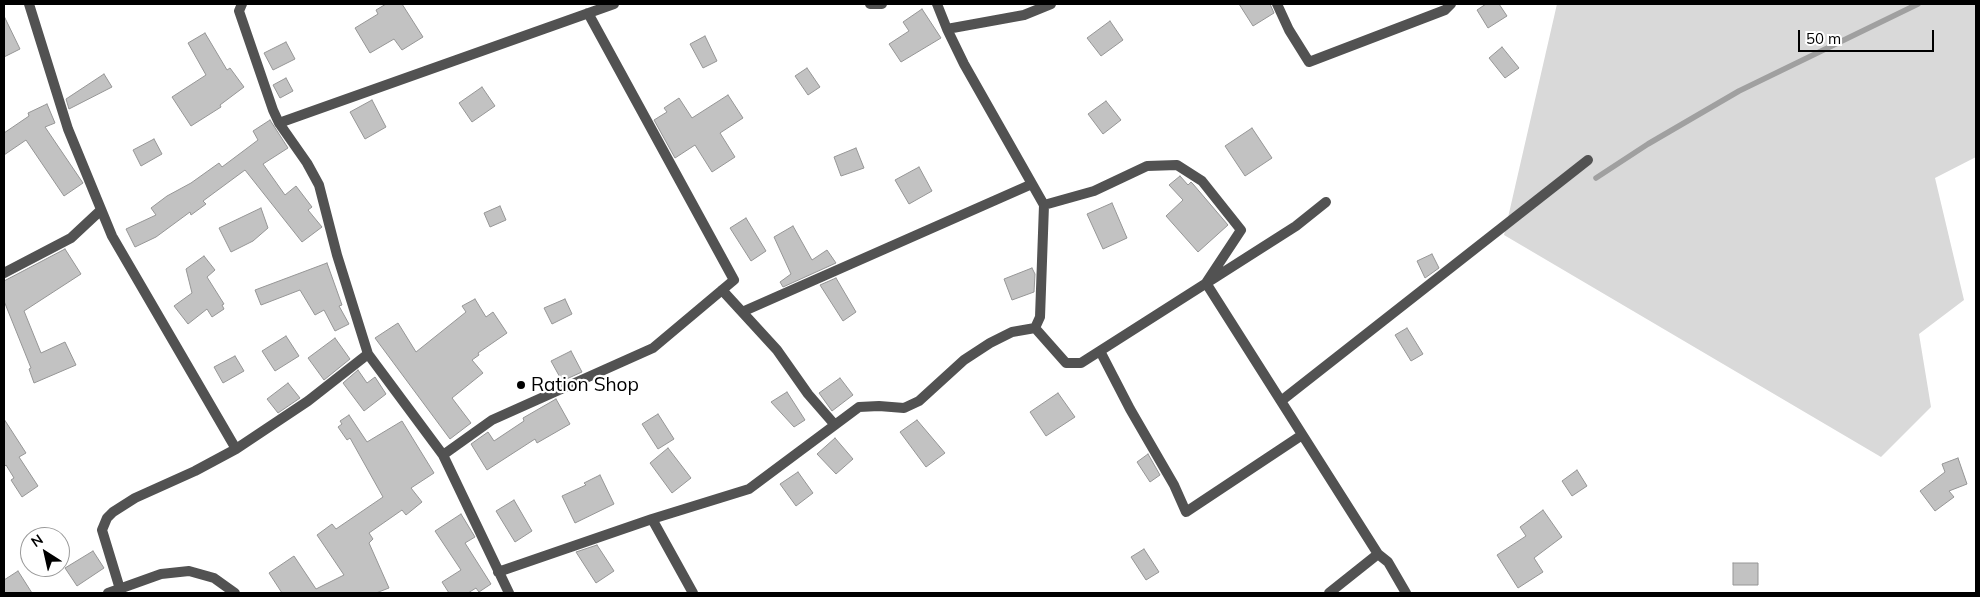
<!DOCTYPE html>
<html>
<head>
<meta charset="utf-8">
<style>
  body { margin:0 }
  #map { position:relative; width:1980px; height:597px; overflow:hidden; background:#fff; font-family:Mulish,sans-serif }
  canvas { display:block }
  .frame { position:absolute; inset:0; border:5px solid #000; pointer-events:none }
  .north { position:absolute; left:20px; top:527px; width:50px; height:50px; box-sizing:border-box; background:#fff; border:1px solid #999; border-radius:50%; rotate:325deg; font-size:14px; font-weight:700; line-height:20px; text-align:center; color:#000 }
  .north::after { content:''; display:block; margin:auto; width:18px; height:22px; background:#000; clip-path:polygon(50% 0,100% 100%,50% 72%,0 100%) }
  .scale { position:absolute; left:1798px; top:30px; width:136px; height:22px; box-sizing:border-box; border:2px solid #000; border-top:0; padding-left:6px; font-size:15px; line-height:18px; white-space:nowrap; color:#000; -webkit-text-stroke:4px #fff; paint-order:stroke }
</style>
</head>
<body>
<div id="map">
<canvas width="1980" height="597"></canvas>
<div class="frame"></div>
<div class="north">N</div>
<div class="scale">50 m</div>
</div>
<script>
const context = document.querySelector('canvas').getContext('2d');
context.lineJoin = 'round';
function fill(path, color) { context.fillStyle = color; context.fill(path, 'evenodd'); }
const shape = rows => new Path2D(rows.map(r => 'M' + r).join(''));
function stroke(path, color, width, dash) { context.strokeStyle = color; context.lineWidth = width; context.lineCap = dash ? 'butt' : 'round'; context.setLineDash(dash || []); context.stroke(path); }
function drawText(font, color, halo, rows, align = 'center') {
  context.font = font + ' Mulish,sans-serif'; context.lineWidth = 4.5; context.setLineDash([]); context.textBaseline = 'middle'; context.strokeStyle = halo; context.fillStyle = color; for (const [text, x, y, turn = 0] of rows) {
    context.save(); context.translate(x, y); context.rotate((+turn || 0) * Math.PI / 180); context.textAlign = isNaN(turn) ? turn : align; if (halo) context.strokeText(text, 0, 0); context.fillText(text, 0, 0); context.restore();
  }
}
const green = shape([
  [1557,4,1976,4,1976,157,1935,178,1964,300,1919,334,1931,407,1881,457,1504,235]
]);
const stream = shape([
  [1596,178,1648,144,1739,91,1918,4]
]);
const building = shape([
  [386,4,402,4,423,37,402,50,394,39,370,53,355,28,378,14,376,10,386,4],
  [1239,4,1270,4,1274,13,1253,26,1239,4],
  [1486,4,1499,4,1507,16,1488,28,1477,10,1486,4],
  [922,9,941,38,901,62,889,44,909,31,903,22,922,9],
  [4,16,20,49,4,57,4,16],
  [1110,21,1123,40,1101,56,1087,38,1110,21],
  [205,33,227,70,230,68,244,87,220,105,221,107,191,126,172,97,206,75,188,43,205,33],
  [705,36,717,61,703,68,690,44,705,36],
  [286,42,295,59,273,70,264,53,286,42],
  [1502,47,1519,68,1505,78,1489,58,1502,47],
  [807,68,820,87,808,95,795,76,807,68],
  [104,74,112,87,69,109,66,99,104,74],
  [286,78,293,91,280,98,273,85,286,78],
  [482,87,495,106,472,122,459,103,482,87],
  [728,95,743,118,720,133,735,157,712,172,695,145,675,158,654,120,667,112,664,108,679,98,692,118,728,95],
  [372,100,386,127,365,139,350,112,372,100],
  [1106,101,1121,120,1103,134,1088,114,1106,101],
  [47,104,55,123,45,127,83,183,64,196,26,140,4,155,4,133,29,116,28,113,47,104],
  [270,120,288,148,263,164,285,195,296,186,312,207,308,210,322,227,302,242,245,170,203,201,206,204,191,215,190,212,156,237,135,247,126,229,156,215,151,208,167,196,191,183,219,163,222,167,258,140,253,131,270,120],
  [1252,128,1272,158,1245,176,1225,146,1252,128],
  [154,139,162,154,141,166,133,150,154,139],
  [856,148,864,168,841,176,834,157,856,148],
  [919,167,932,191,909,204,895,180,919,167],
  [1180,176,1188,185,1191,182,1193,184,1228,225,1198,252,1166,216,1183,200,1169,185,1180,176],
  [1112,203,1127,238,1103,249,1087,214,1112,203],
  [500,206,506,220,490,227,484,213,500,206],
  [261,208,268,228,253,241,231,252,219,228,261,208],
  [746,218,766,251,751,261,730,228,746,218],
  [793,226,812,260,827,250,836,263,783,287,780,282,791,274,774,237,793,226],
  [65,249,81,274,24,311,41,353,65,342,76,365,34,383,29,369,31,368,4,301,4,281,65,249],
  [1432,254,1439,268,1425,278,1417,261,1432,254],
  [204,256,215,270,207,277,224,304,222,305,224,309,212,317,207,309,188,324,174,306,192,293,186,269,204,256],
  [327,263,342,305,339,306,349,324,335,331,324,310,315,315,300,290,261,305,255,290,327,263],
  [1032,268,1035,274,1034,292,1012,300,1004,279,1032,268],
  [836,278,856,312,843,321,820,285,836,278],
  [475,299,486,317,493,312,507,333,478,353,479,355,472,360,483,373,452,398,471,423,450,439,375,338,398,323,416,352,466,312,462,306,475,299],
  [565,299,572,314,552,324,544,308,565,299],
  [1407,328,1423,354,1411,361,1395,335,1407,328],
  [286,336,299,356,275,371,262,351,286,336],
  [335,338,350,359,324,380,308,358,335,338],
  [571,351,582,372,562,381,551,361,571,351],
  [235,356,244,371,223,383,214,367,235,356],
  [358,370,367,383,375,377,386,394,364,411,343,383,358,370],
  [840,378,853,395,832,411,819,393,840,378],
  [288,383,300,398,278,413,267,399,288,383],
  [787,392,805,420,794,427,771,402,787,392],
  [1058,393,1075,417,1046,436,1030,412,1058,393],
  [556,399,570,424,537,443,535,439,487,470,471,444,488,432,494,441,524,421,523,418,556,399],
  [658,414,674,439,658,449,642,424,658,414],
  [349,415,367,442,402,421,434,473,411,488,422,502,406,515,402,510,369,533,373,539,369,543,389,588,376,593,282,593,269,573,294,556,316,589,344,575,317,535,332,524,336,529,383,497,350,438,347,440,338,427,342,424,340,421,349,415],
  [4,419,26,453,19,457,38,486,22,497,11,480,14,478,6,465,4,467,4,419],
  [917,420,945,453,926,467,900,432,917,420],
  [835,438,853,459,836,474,817,454,835,438],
  [668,448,691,478,672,493,650,463,668,448],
  [1148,454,1160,475,1150,482,1137,462,1148,454],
  [1958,458,1967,484,1949,491,1954,497,1935,511,1920,491,1945,472,1942,464,1958,458],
  [1577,470,1587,486,1572,496,1562,481,1577,470],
  [798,472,813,493,796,506,780,484,798,472],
  [600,475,614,504,575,523,562,496,586,485,584,483,600,475],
  [514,500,532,531,515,542,496,511,514,500],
  [1543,510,1562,537,1534,558,1543,572,1518,588,1497,555,1526,536,1520,527,1543,510],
  [461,514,475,537,465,543,491,584,479,592,476,588,468,593,449,593,442,582,461,570,435,531,461,514],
  [597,545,614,571,596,583,576,552,597,545],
  [1144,549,1159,572,1146,580,1131,557,1144,549],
  [93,551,104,568,77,586,65,568,93,551],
  [1733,563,1758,563,1758,585,1733,585,1733,563],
  [18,571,32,593,4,593,4,580,18,571]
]);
const minor = shape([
  [29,4,68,129,112,236,236,449],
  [242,4,239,11,273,110,279,123,307,163,319,185,337,255,368,354,443,455,509,593],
  [870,4,882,4],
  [937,4,947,29],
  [1277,4,1289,30,1309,62,1445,10,1451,4],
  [279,123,614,4],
  [1044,205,1094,191,1147,166,1177,165,1202,181,1241,230,1206,283,1378,554,1388,562,1406,593],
  [4,273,71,238,101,210],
  [722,290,777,350,808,394,835,425],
  [742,312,1032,184],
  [1035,328,1066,363,1081,363,1296,226,1326,202],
  [1100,351,1130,409,1174,485,1186,512,1302,435],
  [1281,401,1588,160],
  [443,455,492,420,653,348,734,280,588,13],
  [652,519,693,593],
  [498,572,652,519,749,489,859,407,879,406,904,408,919,401,964,360,990,343,1012,332,1035,328,1040,317,1044,205,964,64,947,29,1024,15,1051,4],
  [120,589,102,530,107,518,113,512,135,498,195,471,236,449,308,401,368,354],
  [108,593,161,574,189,571,214,578,235,593],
  [1329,593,1378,554]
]);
const markers = [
  [521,385,5,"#000"]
];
const poiNames = [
  ["Ration Shop",531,385]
];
fill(green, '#d9d9d9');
stroke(stream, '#a0a0a0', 5.5);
fill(building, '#c2c2c2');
stroke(building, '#969696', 1);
stroke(minor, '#525252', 10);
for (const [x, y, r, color] of markers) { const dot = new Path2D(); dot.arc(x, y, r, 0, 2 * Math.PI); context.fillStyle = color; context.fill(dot); stroke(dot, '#fff', 2); }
drawText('19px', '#000', '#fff', poiNames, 'left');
</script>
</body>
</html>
